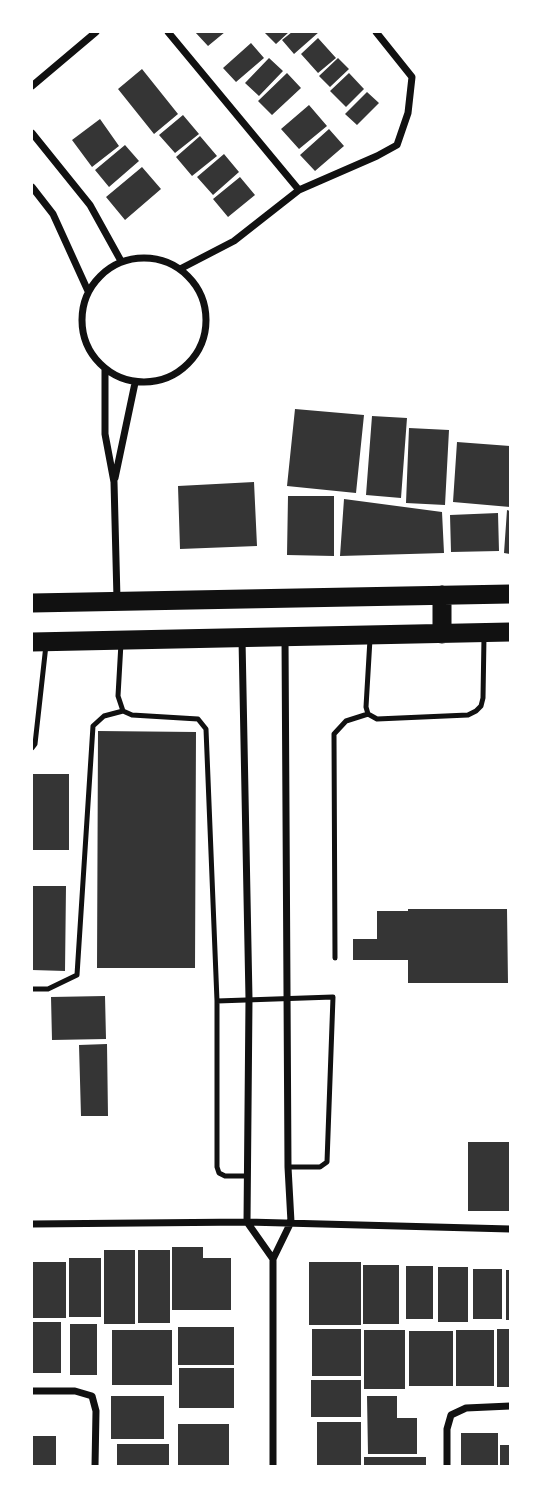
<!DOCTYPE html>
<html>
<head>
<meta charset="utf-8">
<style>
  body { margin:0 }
  #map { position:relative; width:542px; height:1498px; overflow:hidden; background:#fff; font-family:Manrope,sans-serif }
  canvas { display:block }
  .frame { position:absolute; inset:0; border:33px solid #fff; pointer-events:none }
</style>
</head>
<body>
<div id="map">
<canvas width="542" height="1498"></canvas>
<div class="frame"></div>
</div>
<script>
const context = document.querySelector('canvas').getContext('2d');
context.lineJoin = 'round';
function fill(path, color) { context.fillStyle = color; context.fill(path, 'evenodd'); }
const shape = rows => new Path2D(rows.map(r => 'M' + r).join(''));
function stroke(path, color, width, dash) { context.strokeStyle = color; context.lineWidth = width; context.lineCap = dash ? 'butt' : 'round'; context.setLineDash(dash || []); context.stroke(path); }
const building = shape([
  [195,32,225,32,208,46],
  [264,32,289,32,276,44],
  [292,32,319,32,294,54,282,40],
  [318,38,336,58,318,73,301,54],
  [251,43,264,58,236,82,223,68],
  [269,58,283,71,259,96,245,83],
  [338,58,349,69,330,87,319,76],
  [142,69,178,114,154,134,118,89],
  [287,73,301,88,272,115,258,101],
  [349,73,364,89,346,107,330,91],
  [367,92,379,103,357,125,345,114],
  [309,105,327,126,299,149,281,129],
  [183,115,199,134,175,153,159,135],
  [100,119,119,146,92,167,72,140],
  [329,129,344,146,315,171,300,155],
  [200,136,217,156,192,176,176,157],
  [125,145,139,161,109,187,95,170],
  [224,154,239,172,213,195,197,177],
  [142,167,161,189,125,220,106,197],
  [240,177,255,195,228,217,213,199],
  [295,409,364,415,356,493,287,486],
  [372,416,407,418,401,498,366,495],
  [409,428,449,430,445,505,406,503],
  [457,442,510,446,510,507,453,502],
  [254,482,257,546,180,549,178,486],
  [288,496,334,496,334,556,287,555],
  [344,499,442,512,444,553,340,556],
  [507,510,510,511,510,554,504,553],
  [498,513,499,551,451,552,450,515],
  [98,731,196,732,195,968,97,968],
  [32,774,69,774,69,850,32,850],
  [32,886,66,886,65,971,32,970],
  [408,909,507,909,508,983,408,983,408,960,353,960,353,939,377,939,377,911,408,911],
  [105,996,106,1039,52,1040,51,997],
  [107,1044,108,1116,81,1116,79,1045],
  [468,1142,510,1142,510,1211,468,1211],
  [172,1247,203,1247,203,1258,231,1258,231,1310,172,1310],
  [104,1250,135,1250,135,1324,104,1324],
  [138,1250,170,1250,170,1323,138,1323],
  [69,1258,101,1258,101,1317,69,1317],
  [32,1262,66,1262,66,1318,32,1318],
  [309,1262,361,1262,361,1325,309,1325],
  [363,1265,399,1265,399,1324,363,1324],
  [406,1266,433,1266,433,1319,406,1319],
  [438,1267,468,1267,468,1322,438,1322],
  [473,1269,502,1269,502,1319,473,1319],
  [506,1270,510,1270,510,1320,506,1320],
  [32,1322,61,1322,61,1373,32,1373],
  [70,1324,97,1324,97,1375,70,1375],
  [178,1327,234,1327,234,1365,178,1365],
  [312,1329,361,1329,361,1376,312,1376],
  [497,1329,510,1329,510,1387,497,1387],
  [112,1330,172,1330,172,1385,112,1385],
  [364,1330,405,1330,405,1389,364,1389],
  [456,1330,494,1330,494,1386,456,1386],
  [409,1331,453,1331,453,1386,409,1386],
  [179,1368,234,1368,234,1408,179,1408],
  [311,1380,361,1380,361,1417,311,1417],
  [111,1396,164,1396,164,1439,111,1439],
  [367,1396,397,1396,397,1418,417,1418,417,1454,368,1454],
  [317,1422,361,1422,361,1466,317,1466],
  [178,1424,229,1424,229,1465,178,1465],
  [461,1433,498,1433,498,1466,461,1466],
  [32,1436,56,1436,56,1466,32,1466],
  [117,1444,169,1444,169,1466,117,1466],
  [500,1445,510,1445,510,1466,500,1466],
  [364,1457,426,1457,426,1466,364,1466]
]);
const service = shape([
  [370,639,366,707,368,714,377,719,468,715,476,711,481,706,483,698,484,637],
  [121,643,118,696,123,711,132,715,198,719,206,729,217,1001,217,1167,219,1173,225,1176,247,1176],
  [32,748,35,744,46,645],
  [335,958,334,734,346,721,368,714],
  [32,989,48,989,77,975,93,726,104,716,123,711],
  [217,1001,333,997,327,1162,320,1167,288,1167]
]);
const minor = shape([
  [168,32,299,190],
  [32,86,96,32],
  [32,133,90,205,121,261],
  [32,187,53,214,88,291],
  '82 320a62 62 0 1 1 124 0a62 62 0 1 1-124 0Z',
  [180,269,234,241,299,190,377,156,397,145,408,113,412,77,376,32],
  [105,369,105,434,114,482,117,599],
  [115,478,135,383],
  [242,639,249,999,247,1222,273,1259],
  [32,1224,247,1222,510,1229],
  [32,1391,75,1391,92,1396,96,1411,95,1466],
  [273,1466,273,1259,291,1222,288,1167,285,637],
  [447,1466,447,1429,451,1415,466,1408,510,1406]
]);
const trunk = shape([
  [32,603,510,594],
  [442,634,442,595],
  [32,642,510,632]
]);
fill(building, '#353535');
stroke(service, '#111', 5);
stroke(minor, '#111', 7);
stroke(trunk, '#111', 19);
</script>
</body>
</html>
